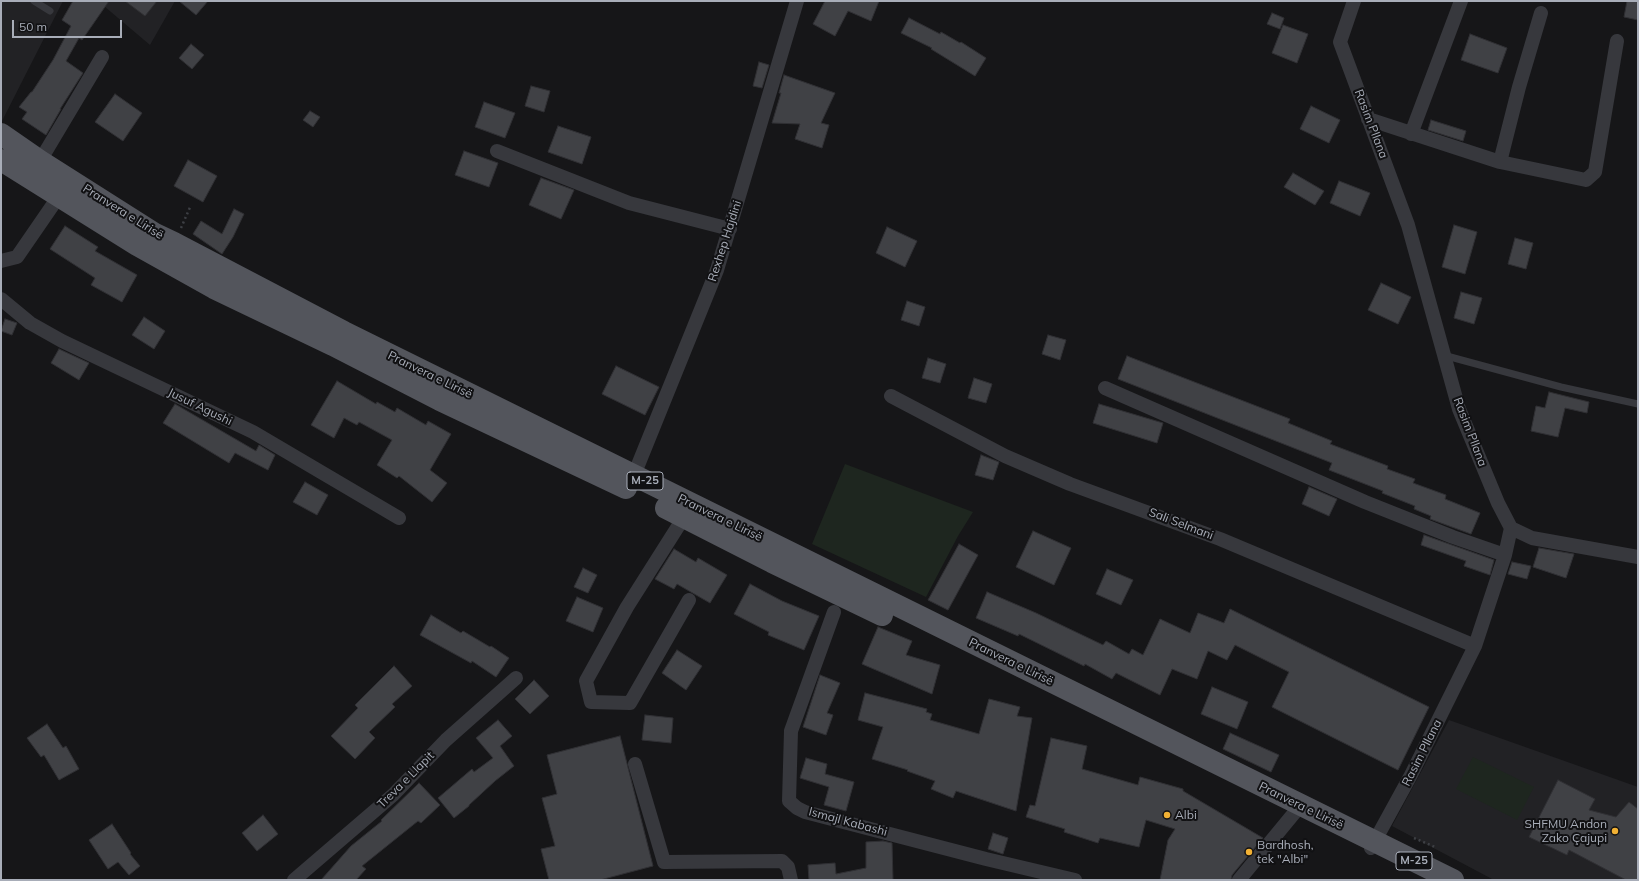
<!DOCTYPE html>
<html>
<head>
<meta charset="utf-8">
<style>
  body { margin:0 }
  #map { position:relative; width:1639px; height:881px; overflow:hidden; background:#161618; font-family:Mulish,sans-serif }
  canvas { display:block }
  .frame { position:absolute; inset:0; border:2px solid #a8adb8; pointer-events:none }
  .scale { position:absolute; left:12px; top:20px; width:110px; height:18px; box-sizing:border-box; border:2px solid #a8adb8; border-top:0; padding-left:5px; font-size:12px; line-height:14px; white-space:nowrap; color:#a8adb8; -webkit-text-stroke:3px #111113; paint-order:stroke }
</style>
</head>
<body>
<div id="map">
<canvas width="1639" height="881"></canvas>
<div class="frame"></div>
<div class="scale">50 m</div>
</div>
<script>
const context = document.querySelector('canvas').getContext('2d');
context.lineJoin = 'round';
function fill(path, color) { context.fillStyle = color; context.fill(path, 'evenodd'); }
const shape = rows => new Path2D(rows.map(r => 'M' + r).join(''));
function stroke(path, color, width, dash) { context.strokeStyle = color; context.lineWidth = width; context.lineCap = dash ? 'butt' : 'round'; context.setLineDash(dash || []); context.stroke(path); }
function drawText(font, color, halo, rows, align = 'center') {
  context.font = font + ' Mulish,sans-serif'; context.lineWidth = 4; context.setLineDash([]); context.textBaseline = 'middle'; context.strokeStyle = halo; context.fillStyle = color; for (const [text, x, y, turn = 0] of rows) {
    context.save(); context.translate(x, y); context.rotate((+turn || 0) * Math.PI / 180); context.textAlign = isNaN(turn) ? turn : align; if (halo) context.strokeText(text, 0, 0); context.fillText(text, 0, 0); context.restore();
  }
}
const built = shape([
  [1,1,63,1,2,121,1,120],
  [98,1,175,1,150,45],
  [1449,720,1638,787,1638,880,1494,880,1392,826]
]);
const green = shape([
  [845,464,973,512,958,536,926,597,812,544],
  [1473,757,1534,787,1517,820,1456,789]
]);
const building = shape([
  [73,1,109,1,82,40,79,38,66,61,83,73,60,109,61,109,46,135,22,119,27,112,19,107,31,92,32,92,53,60,71,26,62,20,73,1],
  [125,1,157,1,145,16,125,1],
  [179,1,208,1,196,15,179,1],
  [825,1,879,1,871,21,848,11,835,36,813,24,825,1],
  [1627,1,1638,1,1638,20,1624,17,1627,1],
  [1272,13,1284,18,1280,29,1267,24,1272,13],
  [909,18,940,34,941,32,960,43,961,42,986,58,975,76,931,49,932,48,901,33,909,18],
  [1283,25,1308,34,1297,63,1272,53,1283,25],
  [1470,34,1507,48,1498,73,1461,60,1470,34],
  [191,44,204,55,192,69,179,58,191,44],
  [759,62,769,65,762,88,753,86,759,62],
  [784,75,835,93,821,123,829,125,822,148,795,139,800,124,772,123,781,93,779,93,784,75],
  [531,86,550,91,544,112,525,106,531,86],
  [115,94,142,113,123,141,95,122,115,94],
  [484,102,515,113,505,138,475,127,484,102],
  [1311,106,1340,120,1329,143,1300,129,1311,106],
  [310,111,320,117,313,127,303,120,310,111],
  [1431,120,1466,131,1463,141,1428,130,1431,120],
  [558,126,591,137,582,164,548,152,558,126],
  [464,151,498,163,489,187,455,175,464,151],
  [188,160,217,176,203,202,174,186,188,160],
  [1293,173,1324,191,1315,205,1284,187,1293,173],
  [541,178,574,190,561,219,529,205,541,178],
  [1339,181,1370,193,1360,216,1330,203,1339,181],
  [234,209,244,214,233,237,222,254,193,234,201,221,222,234,234,209],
  [1454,225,1477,232,1465,274,1442,267,1454,225],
  [65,226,98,247,95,251,137,275,122,302,91,285,95,278,50,249,65,226],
  [887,227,917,241,905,267,876,253,887,227],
  [1515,238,1533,243,1526,269,1508,264,1515,238],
  [1381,283,1411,297,1398,324,1368,310,1381,283],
  [1461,292,1482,298,1474,324,1454,318,1461,292],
  [907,301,925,307,919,326,901,320,907,301],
  [144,317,165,331,154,349,132,335,144,317],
  [5,319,17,323,12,335,1,331,5,319],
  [1048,335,1066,340,1060,360,1042,354,1048,335],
  [59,349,89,363,79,380,51,363,59,349],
  [1127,356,1290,419,1288,423,1332,441,1330,444,1388,466,1387,469,1415,479,1413,483,1446,495,1445,499,1480,513,1471,534,1430,519,1431,516,1414,509,1415,506,1382,493,1383,491,1329,470,1332,463,1118,379,1127,356],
  [928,358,946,364,940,383,922,378,928,358],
  [616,366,659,387,645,415,602,394,616,366],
  [974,378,992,384,986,403,968,398,974,378],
  [337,381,376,404,377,402,395,412,397,408,426,425,428,421,451,434,430,470,447,483,432,502,399,476,397,478,377,465,392,440,359,422,357,425,344,418,334,438,311,425,337,381],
  [1549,392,1589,402,1587,413,1565,408,1558,437,1531,431,1536,406,1545,408,1549,392],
  [175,404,256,451,259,445,275,455,268,470,235,453,229,463,163,423,175,404],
  [1099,404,1163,423,1157,443,1093,423,1099,404],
  [981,455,999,462,993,480,975,475,981,455],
  [305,482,328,495,317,515,293,502,305,482],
  [1309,487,1337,499,1329,516,1302,504,1309,487],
  [1033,531,1071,548,1054,585,1016,567,1033,531],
  [1424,535,1494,560,1490,575,1464,566,1466,561,1421,545,1424,535],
  [959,544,978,555,948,610,928,600,959,544],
  [1539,548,1574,554,1566,578,1533,567,1539,548],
  [674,549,696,562,698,558,727,575,710,603,677,584,674,589,655,579,674,549],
  [1512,562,1531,566,1527,579,1508,574,1512,562],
  [583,568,597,575,588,593,574,587,583,568],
  [1107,569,1133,580,1121,605,1096,594,1107,569],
  [750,584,782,601,819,616,804,650,768,635,769,632,734,614,750,584],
  [987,592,1036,613,1103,645,1106,641,1129,654,1132,649,1143,655,1160,619,1190,633,1198,613,1224,623,1230,609,1429,707,1398,770,1272,707,1289,672,1235,645,1227,660,1208,651,1197,679,1172,669,1160,695,1116,673,1112,679,1085,664,1084,666,1019,634,1018,636,976,618,987,592],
  [577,597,603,608,593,632,566,621,577,597],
  [431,615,461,633,463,631,490,647,491,646,509,658,496,677,472,661,471,663,420,635,431,615],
  [878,627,912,641,906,655,940,665,932,694,862,664,878,627],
  [677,650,702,666,686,690,662,673,677,650],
  [394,666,412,686,392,704,395,707,369,732,375,738,355,759,331,736,358,708,355,705,394,666],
  [820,675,840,683,827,713,833,715,826,735,803,727,820,675],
  [534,680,549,696,530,714,515,699,534,680],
  [1212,687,1248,702,1237,729,1201,714,1212,687],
  [865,693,927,709,926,712,932,714,930,720,979,734,989,699,1020,707,1017,716,1032,718,1016,811,956,791,953,798,931,789,935,781,907,771,908,770,872,759,883,727,858,720,865,693],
  [645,715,673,718,671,743,642,740,645,715],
  [498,720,512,736,500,746,514,766,495,781,469,805,469,806,454,818,438,798,472,769,474,772,493,758,476,738,498,720],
  [47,724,63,748,66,746,79,769,59,780,44,755,41,757,27,738,47,724],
  [1230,733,1279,755,1271,772,1223,749,1230,733],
  [620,736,653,866,600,880,549,880,541,849,555,846,542,798,557,794,547,755,620,736],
  [1051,738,1087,746,1082,769,1138,785,1140,777,1183,789,1183,791,1263,838,1232,875,1231,880,1160,880,1168,840,1175,829,1146,820,1139,847,1100,838,1098,843,1064,832,1065,829,1026,817,1030,805,1035,806,1051,738],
  [806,758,827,764,825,774,854,782,846,811,824,805,829,787,800,778,806,758],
  [1558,780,1595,799,1589,810,1616,817,1629,802,1638,809,1638,880,1626,880,1569,850,1567,855,1529,837,1558,780],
  [419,783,440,805,421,823,418,821,362,866,366,869,356,880,321,880,351,846,382,821,381,820,419,783],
  [263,815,278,834,257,851,242,833,263,815],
  [112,824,131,853,130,854,140,866,129,875,118,862,108,869,89,840,112,824],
  [993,833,1008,838,1003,854,988,849,993,833],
  [883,841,892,843,893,880,809,880,808,865,835,863,836,874,866,868,866,842,883,841]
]);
const path = shape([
  [181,228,191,205],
  [1414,838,1435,847]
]);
const service = shape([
  [34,1,50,11],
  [1443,355,1561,387,1638,404]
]);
const minor = shape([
  [1354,1,1340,42,1408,225,1459,409,1498,503,1511,528,1505,555,1475,646,1411,775,1371,848],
  [1368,119,1500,162,1586,180,1595,172,1617,41],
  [1411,134,1461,1],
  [497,151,629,203,730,229],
  [40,161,102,57],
  [1500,162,1519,87,1541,13],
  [1,261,17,257,59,196],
  [1,299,30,323,62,341,253,432,399,518],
  [1105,388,1365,502,1453,537,1505,555],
  [891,396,1005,456,1070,484,1220,539,1475,646],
  [634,475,717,270,797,1],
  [684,517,627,607,586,681,591,702,630,703,689,600],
  [1511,528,1532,538,1638,557],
  [834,612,791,731,789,801,797,808,805,812,986,859,1075,880],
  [635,764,664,862,782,861,788,867,791,880],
  [294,880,393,795,446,740,516,678],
  [1239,880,1300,806]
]);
const primary = shape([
  [1,134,40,161,155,234,174,243,344,332,1453,880],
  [1,160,137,245,214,288,333,345,440,400,626,488],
  [666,508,772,562,882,615]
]);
const markers = [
  [1167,815,4,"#f2b134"],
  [1615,831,4,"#f2b134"],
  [1249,852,4,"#f2b134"]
];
const shields = [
  [645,481,36],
  [1414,861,36]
];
const shieldNames = [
  ["M-25",645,481],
  ["M-25",1414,861]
];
const streetNames = [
  ["Rasim Pllana",1371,124,69],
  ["Pranvera e Lirisë",123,212,32],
  ["Rexhep Hajdini",725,241,-72],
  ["Pranvera e Lirisë",430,375,26],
  ["Jusuf Agushi",200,407,26],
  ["Rasim Pllana",1470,432,69],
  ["Pranvera e Lirisë",720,518,26],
  ["Sali Selmani",1181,524,21],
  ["Pranvera e Lirisë",1011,662,26],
  ["Rasim Pllana",1422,753,-63],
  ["Treva e Llapit",406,780,-45],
  ["Pranvera e Lirisë",1301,806,26],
  ["Ismajl Kabashi",848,822,15]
];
const poiNames = [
  ["Albi",1175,815],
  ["SHFMU Andon",1607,824,"right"],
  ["Zako Çajupi",1607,838,"right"],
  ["Bardhosh,",1257,845],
  ["tek \"Albi\"",1257,859]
];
fill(built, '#222225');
fill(green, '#1e261f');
fill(building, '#404145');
stroke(building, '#303034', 1);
stroke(path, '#3d3f44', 2.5, [2, 3]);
stroke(service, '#37383d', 7);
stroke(minor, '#37383d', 14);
stroke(primary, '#53555c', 22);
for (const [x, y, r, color] of markers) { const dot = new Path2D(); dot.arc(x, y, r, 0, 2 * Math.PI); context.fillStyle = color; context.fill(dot); stroke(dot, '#111113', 1.5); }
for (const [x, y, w] of shields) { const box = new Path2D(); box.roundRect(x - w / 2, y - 9, w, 18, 3); context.fillStyle = '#111113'; context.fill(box); stroke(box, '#a8adb8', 1); }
drawText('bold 11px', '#a8adb8', null, shieldNames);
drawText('12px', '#a8adb8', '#111113', streetNames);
drawText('12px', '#a8adb8', '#111113', poiNames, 'left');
</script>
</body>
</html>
